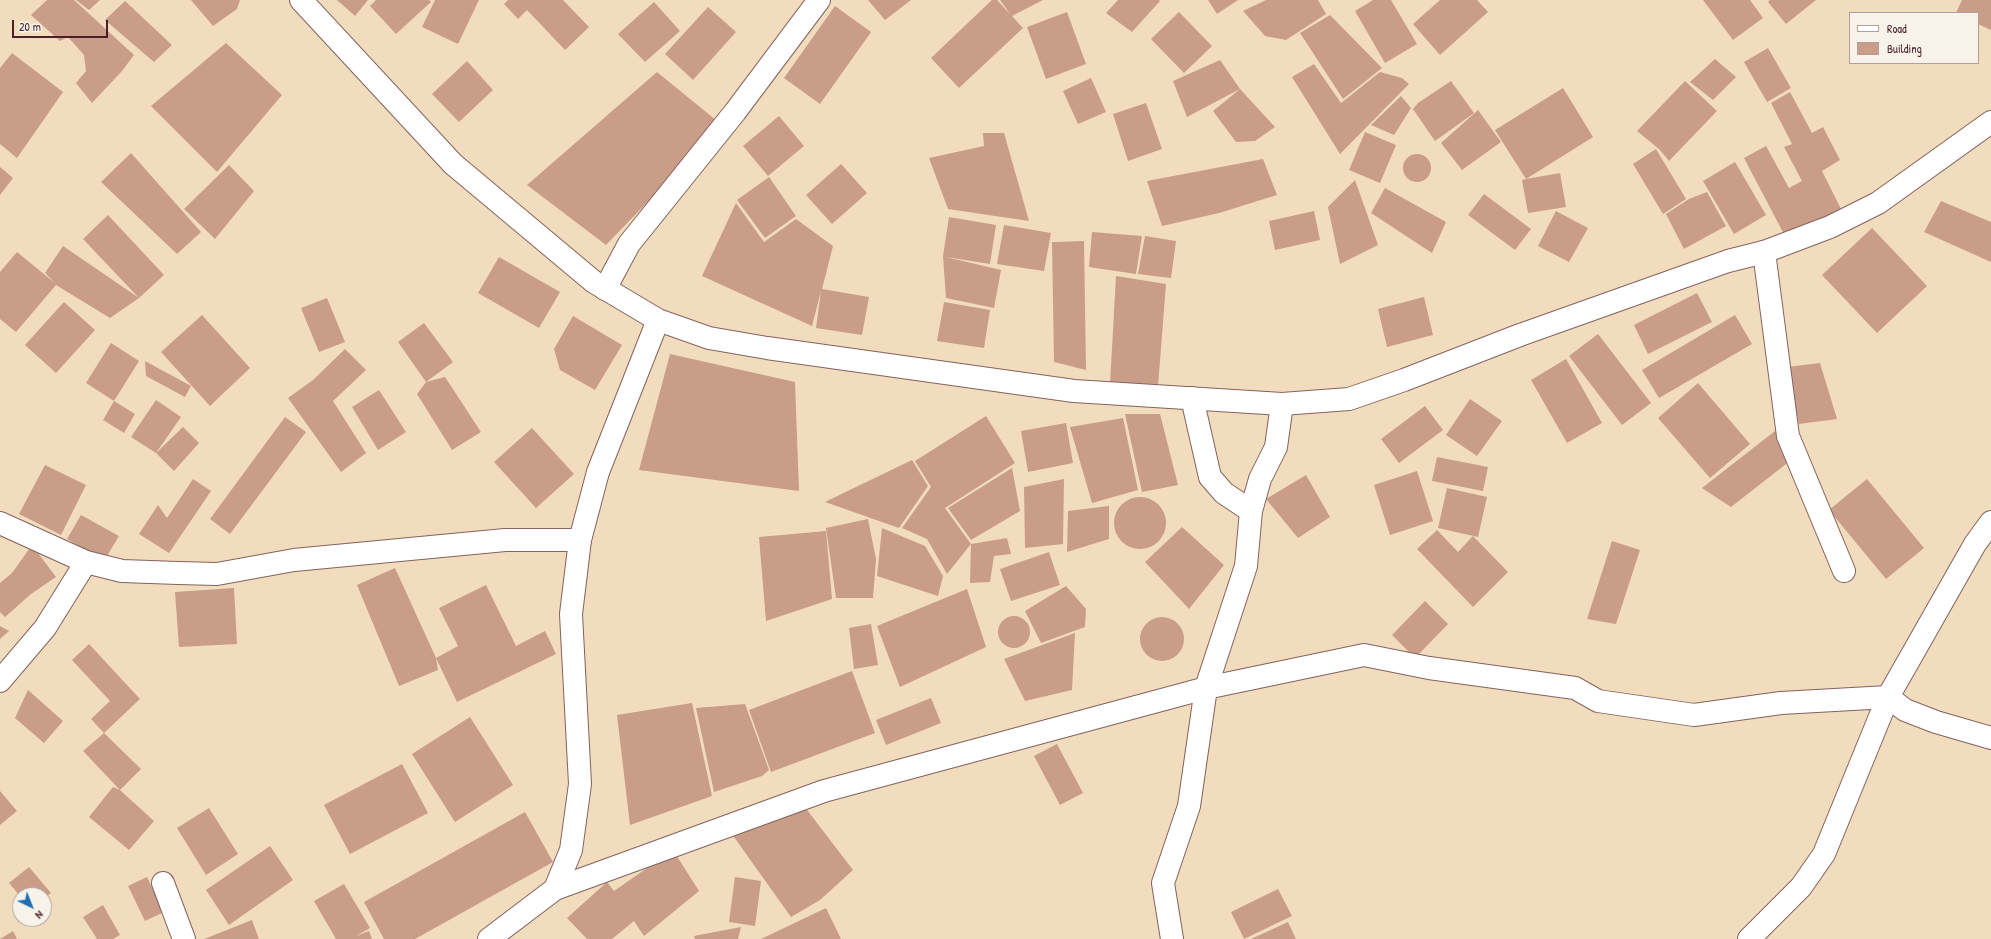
<!DOCTYPE html>
<html>
<head>
<meta charset="utf-8">
<style>
  body { margin:0 }
  #map { position:relative; width:1991px; height:939px; overflow:hidden; background:#f1ddbd; font-family:"Patrick Hand",sans-serif }
  canvas { display:block }
  .legend { position:absolute; left:1849px; top:12px; width:130px; height:52px; box-sizing:border-box; background:#f7f3e8; border:1px solid #b29e9c; margin:0; padding:5px 7px; list-style:none; font-size:12px; color:#4a1f2b }
  .legend li { display:flex; align-items:center; gap:8px; height:20px }
  .legend b { width:20px; border:1px solid #b29e9c }
  .north { position:absolute; left:12px; top:887px; width:40px; height:40px; box-sizing:border-box; background:#f7f3e8; border:1px solid #b29e9c; border-radius:50%; rotate:137deg; font-size:11px; font-weight:700; line-height:16px; text-align:center; color:#4a1f2b }
  .north::after { content:''; display:block; margin:auto; width:14px; height:18px; background:#1f6fb2; clip-path:polygon(50% 0,100% 100%,50% 72%,0 100%) }
  .scale { position:absolute; left:12px; top:20px; width:96px; height:18px; box-sizing:border-box; border:2px solid #4a1f2b; border-top:0; padding-left:5px; font-size:12px; line-height:14px; white-space:nowrap; color:#4a1f2b; -webkit-text-stroke:3px #f7f3e8; paint-order:stroke }
</style>
</head>
<body>
<div id="map">
<canvas width="1991" height="939"></canvas>
<ul class="legend">
<li><b style="height:5px;background:#fff"></b>Road</li>
<li><b style="height:11px;background:#c99d88"></b>Building</li>
</ul>
<div class="north">N</div>
<div class="scale">20 m</div>
</div>
<script>
const context = document.querySelector('canvas').getContext('2d');
context.lineJoin = 'round';
function fill(path, color) { context.fillStyle = color; context.fill(path, 'evenodd'); }
const shape = rows => new Path2D(rows.map(r => 'M' + r).join(''));
function stroke(path, color, width, dash) { context.strokeStyle = color; context.lineWidth = width; context.lineCap = dash ? 'butt' : 'round'; context.setLineDash(dash || []); context.stroke(path); }
const building = shape([
  [47,0,74,0,134,55,122,71,92,103,76,83,86,71,84,55,68,37,60,41,31,15],
  [76,0,100,0,89,10],
  [191,0,240,0,237,9,213,26],
  [337,0,368,0,355,16],
  [376,0,429,0,431,2,396,34,370,6],
  [435,0,479,0,458,44,422,27],
  [508,0,563,0,589,27,565,50,527,10,518,19,504,4],
  [868,0,911,0,885,20],
  [992,0,997,0,1011,15,1000,0,1043,0,1012,16,1023,28,959,88,931,58],
  [1118,0,1159,0,1160,1,1132,32,1106,13],
  [1208,0,1238,0,1217,14],
  [1266,0,1318,0,1326,14,1286,40,1265,36,1243,11],
  [1373,0,1391,0,1417,44,1385,63,1355,11],
  [1440,0,1477,0,1488,12,1440,55,1413,24],
  [1703,0,1750,0,1763,18,1733,40],
  [1770,0,1816,0,1786,24,1768,2],
  [1962,0,1991,0,1991,30,1978,24,1978,13,1956,13],
  [125,1,172,45,154,62,105,20],
  [654,2,680,31,645,62,618,34],
  [835,6,871,32,820,104,784,78],
  [708,7,736,32,693,80,665,54],
  [1067,12,1086,64,1046,79,1027,27],
  [1179,12,1212,46,1184,73,1151,39],
  [1330,15,1382,68,1343,99,1300,33],
  [226,43,282,95,217,172,151,106],
  [1768,48,1791,88,1767,102,1744,62],
  [12,53,63,92,17,158,0,144,0,68],
  [1715,59,1736,77,1713,100,1690,82],
  [1220,60,1240,89,1187,117,1173,81],
  [467,61,493,90,459,122,432,94],
  [1314,64,1341,103,1380,72,1402,78,1409,84,1340,154,1292,77],
  [657,72,722,125,606,245,527,185],
  [1091,78,1106,112,1078,124,1063,91],
  [1451,81,1474,113,1435,141,1413,109,1418,103],
  [1685,81,1717,111,1669,161,1659,149,1637,131],
  [1563,88,1593,137,1526,179,1560,173,1566,207,1528,213,1522,180,1526,179,1495,130],
  [1240,89,1275,127,1255,141,1236,142,1213,111],
  [1790,92,1812,133,1823,127,1840,160,1822,171,1841,209,1786,238,1744,158,1766,146,1789,188,1802,181,1784,147,1792,144,1771,103],
  [1401,96,1411,108,1394,135,1371,125],
  [1146,103,1162,149,1128,161,1113,114],
  [1478,110,1501,142,1462,170,1441,143],
  [779,116,804,146,768,176,743,146],
  [1365,132,1396,145,1380,183,1349,170],
  [983,133,1004,133,1029,221,948,209,929,158,984,146],
  [1656,149,1686,199,1663,214,1633,164],
  [131,153,201,232,177,254,101,182],
  '1403 168a14 14 0 1 1 28 0a14 14 0 1 1-28 0Z',
  [1263,159,1277,195,1219,213,1162,226,1147,181],
  [1735,162,1766,215,1734,234,1703,181],
  [841,164,867,193,832,224,806,195],
  [229,165,254,191,215,239,184,209],
  [0,167,13,178,0,195],
  [769,177,796,216,765,238,737,200],
  [1355,180,1378,245,1340,264,1328,207],
  [1385,188,1446,222,1432,253,1371,213],
  [1707,192,1726,226,1684,249,1666,214,1689,199],
  [1484,194,1531,229,1515,250,1468,215],
  [1941,201,1991,222,1991,262,1924,232],
  [736,203,764,242,796,219,833,246,822,289,869,297,862,335,816,328,821,291,812,326,702,276],
  [1314,211,1320,240,1275,250,1269,221],
  [1556,211,1588,228,1569,262,1538,246],
  [108,215,164,275,139,298,83,239],
  [949,217,996,225,990,264,946,257,1001,270,994,308,946,298,943,256],
  [1004,225,1051,233,1044,271,997,264],
  [1872,228,1927,286,1877,333,1822,275],
  [1092,232,1142,236,1136,274,1089,267],
  [1145,236,1176,241,1171,278,1138,274],
  [1084,241,1086,370,1054,362,1052,242],
  [63,246,139,298,110,318,56,285,16,332,0,319,0,272,17,252,56,284,45,273],
  [499,257,560,292,539,328,478,293],
  [1116,276,1166,284,1158,386,1110,384],
  [1697,293,1712,322,1648,354,1634,325],
  [1424,297,1433,335,1387,347,1378,309],
  [327,298,345,342,319,352,301,308],
  [64,302,95,330,56,373,25,345],
  [944,302,990,310,984,348,937,341],
  [202,315,250,368,210,406,161,352],
  [1735,315,1752,344,1659,398,1642,370],
  [573,316,622,345,595,390,560,370,554,349],
  [424,323,453,362,426,382,445,377,481,432,452,450,417,394,426,382,398,342],
  [1598,334,1651,403,1622,425,1569,356],
  [111,343,139,361,114,401,86,383],
  [345,349,366,370,333,401,366,453,341,472,288,398,313,380],
  [670,354,795,382,799,491,639,470],
  [1566,359,1602,423,1567,443,1531,380],
  [145,361,191,386,185,397,146,376],
  [1820,363,1837,419,1799,424,1787,367],
  [1698,383,1750,444,1710,478,1658,418],
  [379,390,406,432,378,450,352,407],
  [1470,399,1502,421,1477,456,1446,435],
  [156,400,181,417,156,453,131,437],
  [114,401,135,414,124,433,103,420],
  [1425,406,1443,430,1399,463,1381,439],
  [1125,414,1160,414,1178,485,1142,492],
  [986,416,1015,463,945,508,971,544,1007,538,1011,554,994,556,990,582,970,583,971,544,947,574,927,539,902,528,931,487,915,461],
  [285,417,306,432,230,534,210,519],
  [1123,418,1138,490,1092,503,1070,427],
  [1066,423,1073,463,1028,472,1021,431],
  [183,427,199,443,174,471,156,453],
  [532,428,574,474,536,508,494,462],
  [1775,431,1795,457,1731,507,1702,488],
  [1437,457,1488,467,1483,491,1432,481],
  [912,460,928,486,899,528,825,502],
  [45,465,86,485,61,535,19,514],
  [1012,468,1020,511,971,540,948,508],
  [1417,471,1433,521,1390,535,1374,485],
  [1306,475,1330,517,1298,538,1266,499],
  [193,479,211,491,169,553,139,534,158,505,167,518],
  [1064,479,1063,544,1025,548,1024,487],
  [1867,479,1924,548,1886,579,1829,510],
  [1447,488,1487,497,1478,537,1438,528],
  '1114 523a26 26 0 1 1 52 0a26 26 0 1 1-52 0Z',
  [1109,506,1109,539,1067,552,1068,511],
  [81,515,119,536,104,561,67,539],
  [868,519,876,559,873,598,836,598,826,528],
  [1182,527,1224,565,1189,609,1145,562],
  [882,528,925,546,943,576,938,596,877,576],
  [1437,530,1458,552,1473,536,1508,572,1473,607,1417,549],
  [826,531,832,599,766,621,759,537],
  [1612,541,1640,550,1616,624,1587,619],
  [32,545,56,577,31,594,5,617,0,612,0,583,12,573],
  [1049,552,1060,585,1011,601,1000,569],
  [395,568,436,658,458,646,439,608,486,585,516,646,545,631,556,654,457,702,436,658,438,670,399,686,357,585],
  [1066,586,1086,609,1085,627,1041,643,1025,611],
  [234,588,237,644,179,647,175,592],
  [967,589,986,647,900,687,877,626],
  [1425,601,1448,624,1415,658,1392,635],
  '998 632a16 16 0 1 1 32 0a16 16 0 1 1-32 0Z',
  '1140 639a22 22 0 1 1 44 0a22 22 0 1 1-44 0Z',
  [871,624,878,665,854,669,849,628],
  [0,626,9,631,0,639],
  [1075,633,1072,690,1025,701,1004,659],
  [89,644,140,699,104,733,141,769,120,790,154,821,129,850,89,817,113,787,120,790,83,751,104,733,91,719,110,701,72,660],
  [852,671,875,733,771,772,749,710],
  [28,690,63,721,44,743,15,718],
  [931,698,941,723,886,745,876,720],
  [692,703,712,796,630,825,617,715],
  [745,704,769,770,762,776,714,792,696,708],
  [470,717,513,785,455,822,412,754],
  [1057,744,1083,793,1060,805,1034,756],
  [402,764,428,813,350,854,324,805],
  [0,791,17,811,0,825],
  [801,802,853,870,820,900,791,917,729,830],
  [209,808,238,854,206,875,177,828],
  [525,812,553,862,415,939,384,939,364,902],
  [270,846,293,880,229,925,206,890],
  [673,850,699,891,644,936,634,921,612,939,587,939,567,918,607,882,614,891],
  [29,867,51,893,44,898,44,895,20,896,9,883],
  [147,877,164,912,145,921,128,886],
  [735,877,761,881,755,926,729,922],
  [344,884,370,928,356,936,369,931,372,939,336,939,314,901],
  [1278,889,1292,916,1244,939,1231,912],
  [103,905,120,935,113,939,97,939,83,917],
  [826,908,841,939,761,939],
  [252,920,259,939,204,939],
  [1288,922,1296,939,1251,939],
  [741,927,738,939,695,939,694,936],
  [13,931,17,939,0,939]
]);
const minor = shape([
  [1764,252,1788,436,1844,571],
  [605,289,629,244,735,112,819,0],
  [1192,398,1210,477,1224,493,1251,511],
  [0,523,86,562,122,571,178,573,217,574,294,560,505,540,580,540],
  [0,681,45,628,86,562],
  [163,883,184,939],
  [555,889,824,791,1206,688,1364,655,1429,668,1575,688,1598,701,1694,715,1781,703,1888,697,1905,710,1936,722,1991,738],
  [1172,939,1163,883,1189,806,1206,688,1246,566,1251,511,1260,479,1276,447,1282,404],
  [1749,939,1801,887,1824,854,1888,697,1975,544,1991,522]
]);
const tertiary = shape([
  [301,0,453,164,594,282,658,320,709,338,767,348,1074,391,1282,404,1349,399,1404,380,1520,335,1728,261,1764,252,1830,227,1878,203,1991,122],
  [489,939,555,889,571,850,580,784,571,614,580,540,598,472,658,320]
]);
fill(building, '#c99d88');
stroke(minor, '#84625e', 24);
stroke(tertiary, '#84625e', 24);
stroke(minor, '#fff', 22);
stroke(tertiary, '#fff', 22);
</script>
</body>
</html>
